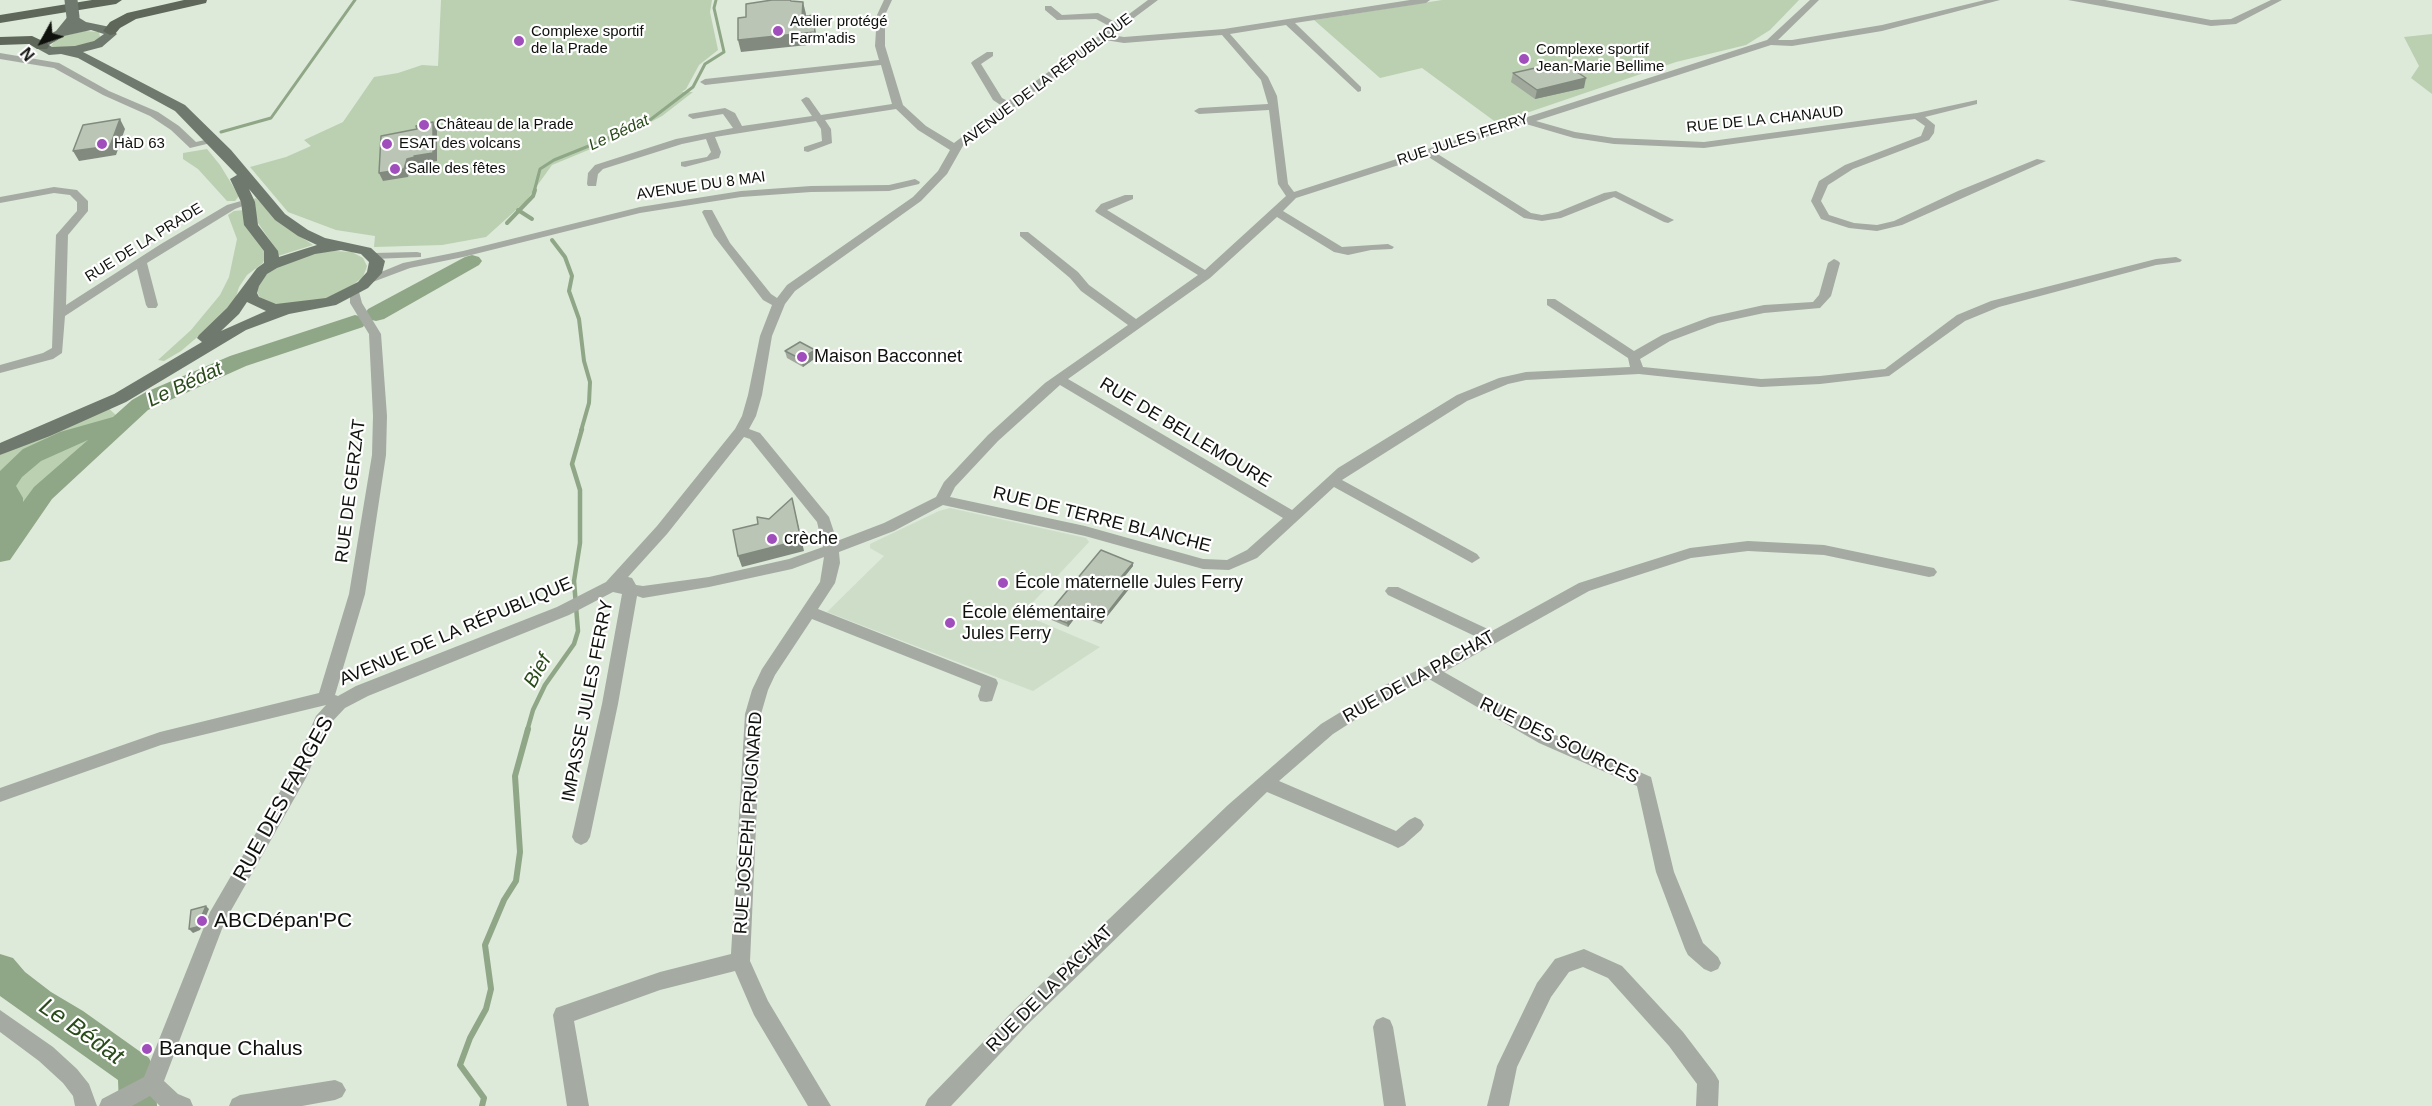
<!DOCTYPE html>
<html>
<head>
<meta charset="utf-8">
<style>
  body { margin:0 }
  #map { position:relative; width:2432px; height:1106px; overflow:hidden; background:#dde9d9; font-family:Arial,sans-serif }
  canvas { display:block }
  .north { position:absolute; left:12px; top:12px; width:60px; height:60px; -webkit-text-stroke:4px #fff; paint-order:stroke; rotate:230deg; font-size:16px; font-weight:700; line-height:24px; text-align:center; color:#0e110c }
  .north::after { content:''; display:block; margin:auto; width:21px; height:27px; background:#0e110c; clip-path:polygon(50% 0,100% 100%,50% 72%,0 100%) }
</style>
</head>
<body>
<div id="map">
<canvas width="2432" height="1106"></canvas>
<div class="north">N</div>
</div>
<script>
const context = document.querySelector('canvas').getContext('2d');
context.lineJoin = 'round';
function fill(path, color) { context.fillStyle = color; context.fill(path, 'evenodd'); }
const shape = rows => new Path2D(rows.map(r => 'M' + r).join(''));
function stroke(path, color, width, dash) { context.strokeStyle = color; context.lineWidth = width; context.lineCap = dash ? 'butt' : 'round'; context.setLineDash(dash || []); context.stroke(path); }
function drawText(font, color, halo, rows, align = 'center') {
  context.font = font + ' Arial,sans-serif'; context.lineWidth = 4.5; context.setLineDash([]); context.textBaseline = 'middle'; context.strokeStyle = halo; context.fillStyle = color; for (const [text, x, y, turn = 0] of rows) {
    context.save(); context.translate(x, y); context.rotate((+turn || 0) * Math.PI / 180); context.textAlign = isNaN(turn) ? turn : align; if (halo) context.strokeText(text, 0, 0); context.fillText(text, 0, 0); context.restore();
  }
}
const built = shape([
  [950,508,1086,538,1089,542,1022,614,1100,647,1033,691,827,612,884,556,870,548,870,544,939,511]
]);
const green = shape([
  [441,0,712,0,710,12,718,50,699,65,686,89,682,92,693,92,662,116,632,132,552,165,526,201,486,237,442,245,374,247,375,236,336,230,288,212,250,167,286,157,311,146,304,140,343,122,374,77,398,73,422,65,438,66],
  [1442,0,1799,0,1770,30,1746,45,1676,62,1497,123,1422,68,1380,78,1314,20],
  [85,31,99,32,100,37,94,41,76,47,54,48,51,46,58,37],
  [2432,34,2432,94,2411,78,2419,66,2404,37],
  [207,149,220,165,239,196,235,201,227,201,198,169,183,159,183,153],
  [256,198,281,223,313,245,278,256,278,252,258,223,252,200],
  [244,210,266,254,263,263,247,275,239,287,235,300,228,311,181,351,164,361,158,360,191,330,220,295,229,277,237,239,228,215,234,211],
  [335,251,352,252,363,258,367,266,363,277,350,287,332,297,311,303,290,305,272,304,260,298,256,289,261,279,274,268,314,253],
  [106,406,118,417,23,514,8,539,0,543,0,455]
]);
const streamFar3 = shape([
  [221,132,271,118,355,0],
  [534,192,540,169,554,160,646,123,693,87,705,64,724,52,714,8,716,0]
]);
const streamFar2 = shape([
  [518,210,532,219],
  [507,223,533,196,535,190],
  [552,240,565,257,572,276,569,291,579,319,584,361,590,382,589,403,581,431]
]);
const streamFar1 = shape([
  [527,731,533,710,545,685,574,644,578,631,574,581,580,543,580,490,572,464,582,429]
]);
const stream = shape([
  [482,1106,484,1098,460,1065,470,1038,486,1009,491,989,485,945,504,900,516,881,520,852,515,776,528,729]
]);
const river = shape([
  [472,255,479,257,482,261,479,265,384,319,376,321,368,319,365,314,368,309,465,257,472,255],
  [355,315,363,317,366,322,363,327,246,366,148,410,52,499,10,560,0,562,0,471,23,449,60,432,113,417,132,400,146,392,230,356,355,315],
  [88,440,34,487,23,502,23,498,16,486,22,477,41,461,88,440],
  [0,954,13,958,25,972,51,992,83,1011,149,1058,155,1071,157,1106,119,1106,118,1080,0,996,0,954]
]);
const minor = shape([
  [884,0,892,0,885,15,885,46,903,105,926,126,954,143,1002,106,993,100,971,63,973,61,987,52,993,52,993,56,981,64,1002,98,1008,101,1111,27,1096,19,1057,20,1045,10,1045,6,1051,6,1062,15,1098,13,1117,23,1148,0,1158,0,1111,35,1124,37,1224,29,1410,0,1430,0,1426,3,1295,23,1361,87,1361,91,1358,92,1286,25,1230,34,1268,77,1277,96,1288,184,1294,192,1767,40,1810,0,1819,0,1778,40,1792,40,1882,25,1985,0,2000,0,1882,31,1792,46,1771,45,1536,121,1575,132,1614,138,1704,142,1917,113,1977,100,1977,104,1925,117,1935,125,1934,133,1929,140,1853,169,1828,185,1821,201,1829,215,1854,223,1877,225,1894,221,1958,191,2037,159,2046,161,1902,225,1877,231,1849,228,1821,219,1811,201,1819,181,1845,165,1921,136,1925,126,1915,119,1704,148,1614,144,1574,138,1526,124,1436,153,1531,213,1542,215,1558,212,1604,193,1616,191,1674,220,1668,223,1664,222,1614,197,1561,218,1542,221,1524,218,1427,156,1296,198,1283,211,1342,247,1388,244,1394,247,1392,249,1371,250,1348,255,1334,252,1277,217,1210,278,1068,379,1292,510,1338,468,1457,395,1499,378,1526,372,1630,367,1628,358,1547,305,1547,299,1555,299,1634,351,1662,335,1710,317,1764,305,1813,302,1819,295,1828,263,1834,259,1838,261,1840,263,1831,296,1820,308,1764,313,1718,323,1670,341,1640,359,1643,367,1761,379,1820,376,1885,369,1957,315,1991,301,2156,259,2176,257,2182,260,2180,262,2156,265,1999,307,1965,321,1889,376,1820,384,1761,387,1639,374,1526,380,1508,384,1467,401,1342,480,1477,554,1480,558,1472,563,1334,487,1257,558,1229,570,1203,569,1085,536,943,505,894,531,839,552,840,563,835,583,818,609,996,679,998,683,992,701,986,702,980,701,978,696,981,686,812,619,775,675,768,690,761,714,750,961,768,1001,831,1106,808,1106,754,1015,735,971,660,990,574,1021,589,1106,567,1106,553,1015,556,1008,660,972,731,954,745,714,752,690,762,669,820,582,824,557,792,569,709,587,643,598,637,596,618,704,590,837,587,842,581,845,575,842,572,837,602,704,622,594,613,592,569,615,368,696,345,708,329,725,306,778,225,921,164,1081,178,1094,190,1099,193,1106,160,1106,150,1096,132,1106,99,1106,102,1099,144,1077,210,912,292,771,316,716,326,705,161,745,0,802,0,788,160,732,319,693,349,594,372,455,373,416,369,334,350,303,350,288,358,288,362,303,381,334,387,416,386,455,365,594,335,695,338,696,356,686,557,607,606,582,657,526,735,429,742,416,748,395,760,336,772,305,763,300,714,236,702,212,704,210,712,210,730,243,771,294,777,298,787,285,913,197,938,171,950,150,918,130,896,109,825,120,831,129,832,143,808,152,804,151,804,147,822,141,821,129,816,121,715,137,721,152,719,158,685,167,681,166,681,162,707,157,711,152,706,139,682,144,603,169,598,174,596,186,588,186,587,184,588,173,595,165,676,139,733,128,723,114,693,119,688,116,689,114,725,108,735,113,742,126,812,116,801,100,806,97,809,98,821,115,892,104,881,65,705,85,700,82,705,79,879,60,875,46,877,15,884,0],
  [1222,35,1261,80,1268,104,1199,108,1194,111,1199,114,1269,110,1278,184,1286,196,1205,270,1107,210,1133,199,1133,195,1125,195,1101,204,1095,211,1097,213,1198,275,1136,319,1089,285,1078,272,1028,232,1020,232,1020,236,1070,278,1081,291,1128,325,1045,383,988,435,944,482,936,497,884,523,837,541,829,517,760,433,749,429,756,416,762,395,772,336,785,304,795,291,921,201,947,174,964,144,1105,40,1124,43,1222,35],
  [1060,385,1283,518,1247,550,1227,560,1203,559,1085,526,950,497,955,487,998,441,1060,385],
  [744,437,750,439,817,522,823,547,789,559,709,577,643,586,636,585,632,578,628,577,667,534,744,437],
  [2068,0,2105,0,2211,20,2231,19,2271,0,2282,0,2236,24,2211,26,2068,0],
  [0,53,59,63,109,91,158,112,179,126,196,142,214,138,219,141,190,148,171,130,150,116,103,95,54,68,0,59,0,53],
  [915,179,920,182,919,184,889,191,811,192,741,197,640,213,463,257,410,268,370,283,364,279,403,263,463,251,640,207,741,191,811,186,889,185,915,179],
  [54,187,77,190,88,201,88,211,68,235,66,305,161,244,227,205,248,199,253,202,235,209,147,263,158,305,156,308,148,308,146,305,137,269,65,316,62,353,53,359,0,373,0,365,43,353,52,348,56,235,77,211,77,202,70,195,54,193,0,203,0,197,54,187],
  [417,252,421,253,421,257,374,259,368,256,374,253,417,252],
  [1748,541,1824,545,1929,567,1934,568,1937,572,1934,576,1929,577,1824,555,1748,551,1691,558,1589,591,1444,672,1551,733,1651,777,1674,872,1703,943,1718,957,1721,963,1718,969,1711,972,1704,969,1688,955,1685,949,1656,872,1637,786,1539,743,1429,679,1397,693,1333,734,1279,781,1396,831,1409,820,1415,817,1421,820,1424,825,1421,830,1404,845,1398,848,1392,845,1267,792,1028,1024,951,1106,925,1106,928,1099,1014,1010,1228,805,1321,724,1385,685,1445,658,1479,638,1388,595,1385,591,1388,587,1398,587,1492,631,1579,583,1690,548,1748,541],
  [1584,949,1622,966,1683,1032,1715,1074,1719,1081,1718,1106,1696,1106,1697,1084,1669,1046,1608,978,1583,967,1569,972,1551,997,1517,1067,1509,1106,1487,1106,1497,1066,1537,983,1555,959,1584,949],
  [0,1010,53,1047,77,1069,89,1084,97,1106,75,1106,73,1096,63,1083,39,1061,0,1032,0,1010],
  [1383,1017,1390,1020,1393,1027,1406,1106,1384,1106,1373,1027,1376,1020,1383,1017],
  [335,1080,342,1083,346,1090,342,1097,335,1100,302,1106,229,1106,232,1099,240,1095,335,1080]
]);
const major = shape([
  [73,14,86,22,110,27,117,34,102,47,83,52,185,105,231,150,285,214,308,230,325,238,371,248,385,261,382,273,368,288,336,305,289,314,246,330,126,402,50,436,0,455,0,443,114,394,202,342,197,338,199,335,227,308,257,268,264,263,264,251,244,225,241,202,230,179,237,175,175,111,78,58,61,54,49,55,38,49,36,46,43,37,56,31,69,15,73,14],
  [91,30,104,34,94,41,75,46,52,47,49,45,64,36,91,30],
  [249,189,275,220,298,236,317,245,279,257,278,251,258,225,255,202,249,189],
  [341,250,361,254,369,262,367,272,358,282,326,298,276,304,259,297,257,293,259,286,267,274,277,268,315,254,341,250],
  [247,302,266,311,221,331,239,314,247,302]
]);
const highway = shape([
  [92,0,122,0,116,4,0,23,0,15,92,0],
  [184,0,207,0,206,3,136,19,120,28,115,34,110,35,103,31,110,22,127,13,184,0],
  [32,36,47,43,49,46,47,49,37,49,29,44,0,45,0,37,32,36]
]);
const majorBridge = shape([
  [71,0,73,17]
]);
const wall = shape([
  [1513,73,1584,88,1535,99,1511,82],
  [785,351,817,357,803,367,787,358],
  [1133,563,1133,566,1124,577,1133,584,1101,624,1077,615,1068,627,1047,618,1047,615]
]);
const shadedWall = shape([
  [803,2,806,14,804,29,802,17],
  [813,15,817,44,741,52,738,40],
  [1586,78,1584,88,1535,99,1537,90],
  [120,119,125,129,116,155,79,161,73,151],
  [433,122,437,131,437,161,418,164,419,166,411,167,408,177,383,181,379,173,414,156],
  [815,350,817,357,803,367,801,359],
  [792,498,804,551,742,567,738,556],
  [1133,563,1133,566,1122,580,1122,576],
  [1133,580,1133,584,1101,624,1101,621],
  [1077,611,1077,615,1068,627,1067,623],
  [206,906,209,909,200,930,193,933,189,929]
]);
const building = shape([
  [772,0,790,0,791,1,803,2,802,17,813,15,815,32,738,40,738,18,746,17,746,4,772,0],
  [1562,62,1586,78,1537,90,1513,73,1562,62],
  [120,119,110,146,73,151,83,125,120,119],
  [433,122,433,153,414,156,415,157,407,159,404,169,379,173,381,136,417,129,416,126,433,122],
  [800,342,815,350,801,359,785,351,800,342],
  [792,498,801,540,738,556,733,530,758,524,757,517,769,519,792,498],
  [1101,550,1133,563,1122,576,1133,580,1101,621,1077,611,1067,623,1047,615,1101,550],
  [206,906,197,927,189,929,191,910,206,906]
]);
const markers = [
  [778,31,6,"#a14ebd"],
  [519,41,6,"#a14ebd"],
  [1524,59,6,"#a14ebd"],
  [424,125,6,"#a14ebd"],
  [102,144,6,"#a14ebd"],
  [387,144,6,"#a14ebd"],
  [395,169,6,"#a14ebd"],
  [802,357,6,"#a14ebd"],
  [772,539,6,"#a14ebd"],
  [1003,583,6,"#a14ebd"],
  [950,623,6,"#a14ebd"],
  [202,921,6,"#a14ebd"],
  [147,1049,6,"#a14ebd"]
];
const farPoinames = [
  ["Atelier protégé",790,22],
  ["Farm'adis",790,39],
  ["Complexe sportif",531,32],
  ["de la Prade",531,49],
  ["Complexe sportif",1536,50],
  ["Jean-Marie Bellime",1536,67],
  ["Château de la Prade",436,125],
  ["HàD 63",114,144],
  ["ESAT des volcans",399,144],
  ["Salle des fêtes",407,169]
];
const farStreetnames = [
  ["AVENUE DE LA RÉPUBLIQUE",1047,80,-37],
  ["RUE DE LA CHANAUD",1765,120,-6],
  ["RUE JULES FERRY",1463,140,-18],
  ["AVENUE DU 8 MAI",701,186,-8],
  ["RUE DE LA PRADE",144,243,-32]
];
const farWaternames = [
  ["Le Bédat",619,133,-25]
];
const poiNames = [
  ["Maison Bacconnet",814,357],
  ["crèche",784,539],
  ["École maternelle Jules Ferry",1015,583],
  ["École élémentaire",962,613],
  ["Jules Ferry",962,634]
];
const streetNames = [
  ["RUE DE BELLEMOURE",1185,433,31],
  ["RUE DE GERZAT",351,491,-83],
  ["RUE DE TERRE BLANCHE",1102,520,14],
  ["AVENUE DE LA RÉPUBLIQUE",456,632,-23],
  ["RUE DE LA PACHAT",1419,677,-29],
  ["IMPASSE JULES FERRY",588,701,-79],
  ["RUE DES SOURCES",1559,741,26],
  ["RUE JOSEPH PRUGNARD",749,823,-86],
  ["RUE DE LA PACHAT",1050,989,-45]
];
const waterNames = [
  ["Le Bédat",185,385,-25],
  ["Bief",538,671,-60]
];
const nearStreetnames = [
  ["RUE DES FARGES",284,799,-61]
];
const nearPoinames = [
  ["ABCDépan'PC",214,921],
  ["Banque Chalus",159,1049]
];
const nearWaternames = [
  ["Le Bédat",81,1032,35]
];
fill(built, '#cdddc7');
fill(green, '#bad0b1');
stroke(streamFar3, '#8fa786', 3);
stroke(streamFar2, '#8fa786', 4);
stroke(streamFar1, '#8fa786', 4.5);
stroke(stream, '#8fa786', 6);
fill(river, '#8fa786');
fill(minor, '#a5aaa3');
fill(major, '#70796d');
fill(highway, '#5e675a');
stroke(majorBridge, '#70796d', 13);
fill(wall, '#a0a99c');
fill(shadedWall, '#828a7f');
fill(building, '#bac5b5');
stroke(building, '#828a7f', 1.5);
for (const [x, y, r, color] of markers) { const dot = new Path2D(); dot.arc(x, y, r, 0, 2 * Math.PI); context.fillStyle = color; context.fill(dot); stroke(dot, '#fff', 2); }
drawText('15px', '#0e110c', '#fff', farPoinames, 'left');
drawText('15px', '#0e110c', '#fff', farStreetnames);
drawText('italic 16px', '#2a4b1a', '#fff', farWaternames);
drawText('18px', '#0e110c', '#fff', poiNames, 'left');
drawText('18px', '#0e110c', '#fff', streetNames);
drawText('italic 20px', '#2a4b1a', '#fff', waterNames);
drawText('21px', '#0e110c', '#fff', nearStreetnames);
drawText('21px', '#0e110c', '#fff', nearPoinames, 'left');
drawText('italic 24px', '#2a4b1a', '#fff', nearWaternames);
</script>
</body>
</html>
